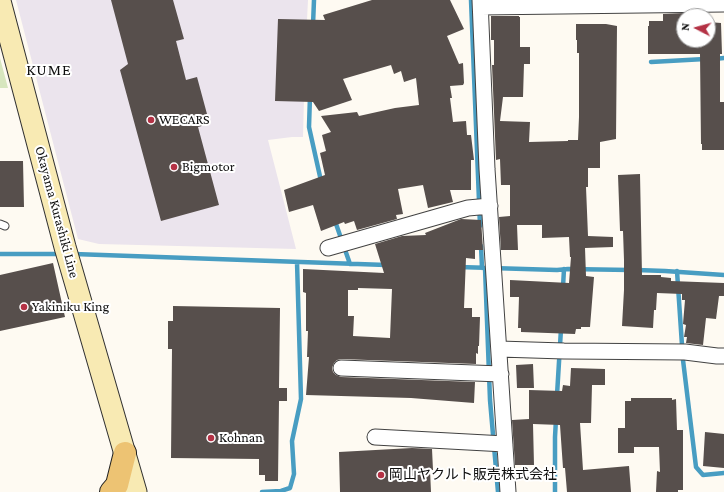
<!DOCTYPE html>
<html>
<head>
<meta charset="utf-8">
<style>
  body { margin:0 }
  #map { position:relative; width:724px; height:492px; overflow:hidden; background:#fefaf2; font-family:"Crimson Pro",serif }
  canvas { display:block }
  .north { position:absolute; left:676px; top:8px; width:40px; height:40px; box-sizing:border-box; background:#fff; border:1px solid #9f9f9f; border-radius:50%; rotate:276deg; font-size:11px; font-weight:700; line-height:16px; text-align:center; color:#0f0f0f }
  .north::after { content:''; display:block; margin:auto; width:14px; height:18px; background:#b43245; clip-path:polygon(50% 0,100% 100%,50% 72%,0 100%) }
</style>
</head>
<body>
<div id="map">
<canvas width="724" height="492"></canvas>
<div class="north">N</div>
</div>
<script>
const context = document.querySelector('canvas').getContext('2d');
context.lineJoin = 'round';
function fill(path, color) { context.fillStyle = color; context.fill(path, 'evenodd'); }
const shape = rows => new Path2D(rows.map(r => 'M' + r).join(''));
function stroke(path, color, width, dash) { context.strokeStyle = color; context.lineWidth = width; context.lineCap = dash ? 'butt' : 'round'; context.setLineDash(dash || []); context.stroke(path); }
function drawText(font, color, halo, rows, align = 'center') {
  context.font = font + ' "Crimson Pro","Noto Sans JP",serif'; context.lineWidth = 4; context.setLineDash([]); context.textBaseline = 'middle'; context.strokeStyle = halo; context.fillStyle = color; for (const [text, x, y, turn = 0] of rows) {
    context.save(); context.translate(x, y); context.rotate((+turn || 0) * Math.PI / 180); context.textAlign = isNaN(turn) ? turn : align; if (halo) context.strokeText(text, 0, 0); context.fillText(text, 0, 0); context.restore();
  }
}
const industrial = shape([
  [16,0,308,0,305,59,303,137,292,137,268,140,296,249,99,244,78,239]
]);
const green = shape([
  [0,58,8,88,0,88]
]);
const stream = shape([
  [471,0,480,226],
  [313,25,314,0],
  [714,59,724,58],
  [651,62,705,59],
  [310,96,309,127,321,181],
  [335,221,350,264],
  [481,246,482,268],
  [0,254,62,254],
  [74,254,386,265],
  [459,267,557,270,568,269,630,270],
  [485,268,490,400,498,492],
  [637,270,665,271,724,275],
  [677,271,683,360,696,467,703,475,724,473],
  [563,287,564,269],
  [557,395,561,329],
  [262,492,281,491,290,488,294,474,292,441,301,399,297,262],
  [555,492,555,437,556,419]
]);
const building = shape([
  [111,0,173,0,184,39,176,41,186,80,197,77,207,114,209,124,198,127,219,205,161,221,120,70,128,64],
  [372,0,450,0,464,29,447,36,459,64,463,63,464,83,463,85,450,86,452,98,450,98,453,122,466,121,467,135,471,135,474,160,471,160,471,190,450,190,453,202,428,208,423,185,398,189,403,214,396,215,397,219,357,230,354,221,345,224,344,222,321,231,313,205,289,212,284,190,325,175,320,153,326,151,322,135,331,132,321,116,357,112,359,116,395,108,419,105,416,78,404,82,401,71,394,74,391,65,343,79,352,100,319,111,313,102,275,101,278,19,325,20,323,15],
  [684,13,684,40,708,40,708,22,721,23,722,54,720,54,720,102,724,102,724,150,702,150,702,144,701,144,700,54,648,54,648,26,649,26,649,21,663,21,663,14],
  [491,16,519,16,519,17,520,17,520,47,530,47,530,64,524,64,523,97,503,97,500,121,530,122,529,142,568,141,568,140,578,140,579,117,579,53,577,53,577,40,576,40,576,24,606,24,617,26,616,139,600,142,600,168,588,168,588,187,586,187,588,236,613,237,613,247,585,248,586,276,594,277,590,327,581,327,581,329,576,329,575,334,521,332,521,328,518,328,519,297,510,297,510,280,569,283,571,257,570,257,569,237,542,238,542,225,517,225,518,250,501,250,499,217,510,216,510,185,501,185,500,159,496,160,492,65,494,65,494,40,491,40],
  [0,161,23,161,24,207,0,207],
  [640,174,642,275,661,275,661,277,671,278,671,281,724,283,724,296,719,296,716,319,706,318,703,345,686,343,687,337,684,337,686,325,683,324,685,300,682,300,682,294,657,293,656,310,654,310,653,328,622,326,624,290,624,260,623,231,620,231,618,175],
  [461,219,481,220,483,250,475,250,475,259,466,258,464,308,472,308,472,317,480,317,479,346,478,346,478,354,476,353,476,364,341,359,337,360,334,363,332,368,333,372,336,375,341,377,475,382,474,403,411,398,306,395,309,357,307,357,308,331,306,331,306,293,303,292,303,269,384,273,375,244,402,236,426,235,425,233],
  [358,288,392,289,390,338,353,336,354,316,348,316,348,290,358,290],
  [53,263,65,317,0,331,0,275],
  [173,306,280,308,279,388,287,388,287,401,279,401,278,481,265,481,265,475,259,475,259,459,171,458,172,349,168,349,168,321,173,321],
  [533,364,534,388,517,388,516,365],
  [571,368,605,369,605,385,592,385,591,423,580,423,583,470,629,466,631,492,567,492,565,468,563,468,560,425,533,424,534,465,515,465,512,420,529,419,529,390,562,391,563,385,570,386],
  [631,398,672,398,672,400,676,399,677,430,683,430,683,490,678,490,678,492,656,492,657,471,660,472,659,447,634,447,634,453,618,453,618,428,625,428,625,401,631,401],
  [705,432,724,434,724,468,703,466],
  [412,448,432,449,433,470,430,470,431,492,340,492,339,452]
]);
const lane = shape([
  [0,224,5,226]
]);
const street = shape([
  [480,0,487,169,508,492],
  [481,7,724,4],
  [328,248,468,208,490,206],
  [499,349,564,351,685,352,717,356,724,356],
  [341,368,501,374],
  [375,437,505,444]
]);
const secondary = shape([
  [0,1,65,247,136,492]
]);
const primary = shape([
  [111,492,117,485,125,453]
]);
const markers = [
  [151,120,4,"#b43245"],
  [174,167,4,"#b43245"],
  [24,307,4,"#b43245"],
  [211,438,4,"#b43245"],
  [381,475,4,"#b43245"]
];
const poiNames = [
  ["WECARS",159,120],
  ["Bigmotor",182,167],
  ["Yakiniku King",32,307],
  ["Kohnan",219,438],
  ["岡山ヤクルト販売株式会社",389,475]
];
const streetNames = [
  ["Okayama Kurashiki Line",57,212,75]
];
const quarterNames = [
  ["KUME",49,70]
];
fill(industrial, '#ebe4ed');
fill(green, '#d7e6be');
stroke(stream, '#489dc2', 4.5);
fill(building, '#574f4c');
stroke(lane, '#424242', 9);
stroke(street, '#424242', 17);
stroke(secondary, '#313131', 23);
stroke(primary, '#202020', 24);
stroke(lane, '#fff', 7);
stroke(street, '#fff', 15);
stroke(secondary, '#f8eab3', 21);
stroke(primary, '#edc373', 22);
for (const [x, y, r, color] of markers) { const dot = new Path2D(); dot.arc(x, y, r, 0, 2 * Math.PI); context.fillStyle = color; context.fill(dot); stroke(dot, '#fff', 1.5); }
drawText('14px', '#0f0f0f', '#fff', poiNames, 'left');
drawText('14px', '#0f0f0f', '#fff', streetNames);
context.letterSpacing = '1px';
drawText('16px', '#0f0f0f', '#fff', quarterNames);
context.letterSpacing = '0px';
</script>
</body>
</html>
